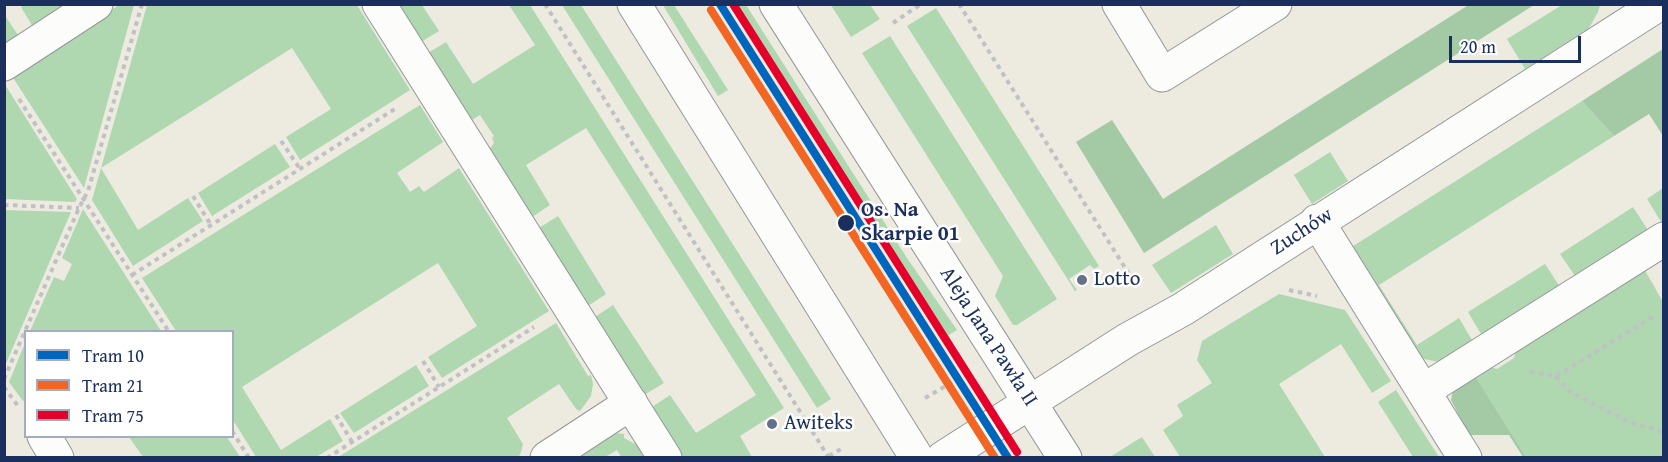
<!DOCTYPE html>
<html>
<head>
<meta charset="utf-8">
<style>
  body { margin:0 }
  #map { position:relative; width:1668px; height:462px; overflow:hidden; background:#edeae0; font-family:"Gentium Book Plus",serif }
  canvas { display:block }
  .frame { position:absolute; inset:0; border:6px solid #1b2f5e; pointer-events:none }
  .legend { position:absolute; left:24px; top:330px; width:210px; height:108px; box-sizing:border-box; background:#fff; border:2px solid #a4acbf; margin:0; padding:8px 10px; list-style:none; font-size:18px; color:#1b2f5e }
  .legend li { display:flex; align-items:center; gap:12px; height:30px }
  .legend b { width:30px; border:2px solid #a4acbf }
  .scale { position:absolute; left:1449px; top:36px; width:132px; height:27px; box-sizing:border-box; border:3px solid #1b2f5e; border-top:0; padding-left:8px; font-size:18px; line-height:21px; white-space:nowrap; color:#1b2f5e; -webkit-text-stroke:4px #fff; paint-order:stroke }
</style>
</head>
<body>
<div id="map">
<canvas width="1668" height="462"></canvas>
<div class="frame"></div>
<ul class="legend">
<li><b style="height:8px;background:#0065bd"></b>Tram 10</li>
<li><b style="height:8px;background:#f26522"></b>Tram 21</li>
<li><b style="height:8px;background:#e4002b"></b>Tram 75</li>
</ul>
<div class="scale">20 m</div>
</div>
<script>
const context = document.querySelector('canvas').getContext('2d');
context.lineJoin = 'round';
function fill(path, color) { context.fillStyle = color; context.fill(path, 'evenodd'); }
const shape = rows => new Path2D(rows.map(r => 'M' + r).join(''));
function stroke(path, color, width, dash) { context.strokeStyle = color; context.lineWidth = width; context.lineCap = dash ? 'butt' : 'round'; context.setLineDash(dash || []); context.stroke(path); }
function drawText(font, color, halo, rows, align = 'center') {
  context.font = font + ' "Gentium Book Plus",serif'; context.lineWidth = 5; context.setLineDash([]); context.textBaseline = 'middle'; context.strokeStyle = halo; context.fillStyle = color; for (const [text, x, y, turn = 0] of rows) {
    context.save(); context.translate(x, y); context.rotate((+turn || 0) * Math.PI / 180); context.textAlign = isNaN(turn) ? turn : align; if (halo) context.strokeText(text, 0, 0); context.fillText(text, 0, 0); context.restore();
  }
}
const green = shape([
  [25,4,73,5,34,29,21,7],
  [119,5,134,5,84,188,10,73],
  [147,5,357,5,410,90,300,160,286,137,331,109,292,48,101,168,138,230,188,198,203,221,133,266,92,200],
  [396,5,422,5,439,31,421,42],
  [509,5,530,5,784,408,740,436,752,457,683,457,652,407,670,395,696,433,756,395,586,128,526,165,550,205,532,217,489,150,494,143,492,138,494,136,480,115,472,120,428,53,446,42,473,84,535,45],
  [562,5,581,5,831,399,817,408],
  [663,5,674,5,728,90,718,96],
  [732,5,746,5,907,258,957,330,942,339,942,336],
  [831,5,870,5,880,19,851,37],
  [1562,5,1600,5,1598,12,1589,28,1525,69,1507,39],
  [936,8,1099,266,1094,269,1090,265,1069,279,1077,290,1075,291,907,26],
  [6,17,20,38,5,48,4,18],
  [890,36,1057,299,1017,325,1013,325,995,296,1003,276,862,53],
  [4,83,77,199,75,202,5,199],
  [1582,101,1614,136,1379,285,1417,345,1459,318,1475,345,1439,362,1424,359,1419,355,1350,248],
  [420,105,443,142,397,173,410,192,419,186,424,192,459,168,549,311,442,378,428,357,477,326,438,263,242,387,281,450,330,419,343,441,316,457,256,457,233,420,232,332,176,331,142,278],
  [275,144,290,167,212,216,198,193],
  [1330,152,1348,181,1312,204,1294,175],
  [1663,188,1663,225,1647,199],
  [1633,207,1650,233,1577,279,1560,254],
  [83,209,161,331,30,331,54,277,64,281,72,264,62,258],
  [5,210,71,212,5,366,4,210],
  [558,216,606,294,588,306,539,228],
  [1216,225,1233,254,1171,293,1152,265],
  [1545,264,1562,290,1484,339,1468,312],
  [1643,267,1663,302,1663,457,1526,457,1474,374,1486,366,1497,369,1514,358,1517,347],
  [1279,294,1345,310,1391,381,1372,393,1341,344,1279,384,1325,457,1180,457,1163,430,1183,416,1177,405,1212,383,1197,360,1202,341],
  [613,305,664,383,644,395,595,317],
  [556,323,588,376,591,375,593,384,591,396,580,411,576,409,559,384,507,418,523,444,520,455,516,457,338,457],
  [25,343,26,399,23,401,9,382],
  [416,365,429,386,354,433,340,413],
  [1396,390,1439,457,1413,457,1378,402],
  [615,433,624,434,624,438,639,446,649,457,621,457,617,450,605,457,563,458,604,435],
  [129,437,227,437,240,457,143,457],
  [1142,437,1155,457,1110,457]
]);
const forest = shape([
  [1470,4,1534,5,1144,253,1076,142,1112,120,1163,199],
  [1663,49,1663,136,1649,114,1614,136,1582,101],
  [1474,374,1526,457,1523,457,1509,435,1469,435,1451,400,1453,390]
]);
const path = shape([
  [545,4,829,458],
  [959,4,1129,274],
  [893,23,921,4],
  [19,99,169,332],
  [281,141,300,169],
  [193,196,211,225],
  [4,205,79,208],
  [132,275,398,107],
  [1289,290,1317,296],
  [423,361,439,387],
  [1530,372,1556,376,1656,315],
  [1556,376,1569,391,1629,422,1664,432],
  [4,379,79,208,88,191,142,4],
  [4,387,18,406],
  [925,398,965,375],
  [336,415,352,442],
  [232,431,249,458],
  [829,456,841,449],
  [327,458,534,327]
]);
const minor = shape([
  [379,4,665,458],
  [1119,4,1162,75,1275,4],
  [4,64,96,4],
  [1317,221,1465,458],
  [1423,391,1664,239],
  [44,436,57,458],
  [547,458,631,403],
  [943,458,1127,340,1183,309,1659,4]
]);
const major = shape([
  [634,4,917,458],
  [776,4,1065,458]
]);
const tram1 = shape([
  [720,4,1008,458]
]);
const tram2 = shape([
  [711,10,995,458]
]);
const tram3 = shape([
  [733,4,1017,452]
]);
const markers = [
  [846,223,9,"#1b2f5e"],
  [1082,280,6,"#64708c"],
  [772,424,6,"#64708c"]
];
const stopNames = [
  ["Os. Na",861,211],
  ["Skarpie 01",861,235]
];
const streetNames = [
  ["Zuchów",1302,232,-33],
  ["Aleja Jana Pawła II",988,337,57]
];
const poiNames = [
  ["Lotto",1094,280],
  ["Awiteks",784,424]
];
fill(green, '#afd8b0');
fill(forest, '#a3c9a5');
stroke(minor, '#959699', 35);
stroke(major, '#959699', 35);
stroke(path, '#c0c1c4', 4, [4.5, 4.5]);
stroke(minor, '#fcfcfa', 33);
stroke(major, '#fcfcfa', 33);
stroke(tram1, '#0065bd', 8);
stroke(tram2, '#f26522', 8);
stroke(tram3, '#e4002b', 8);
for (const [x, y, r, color] of markers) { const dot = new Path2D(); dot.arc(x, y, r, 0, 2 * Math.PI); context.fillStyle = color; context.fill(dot); stroke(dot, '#fff', 2); }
drawText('bold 21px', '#1b2f5e', '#fff', stopNames, 'left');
drawText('21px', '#1b2f5e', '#fff', streetNames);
drawText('21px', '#1b2f5e', '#fff', poiNames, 'left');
</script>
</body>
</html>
